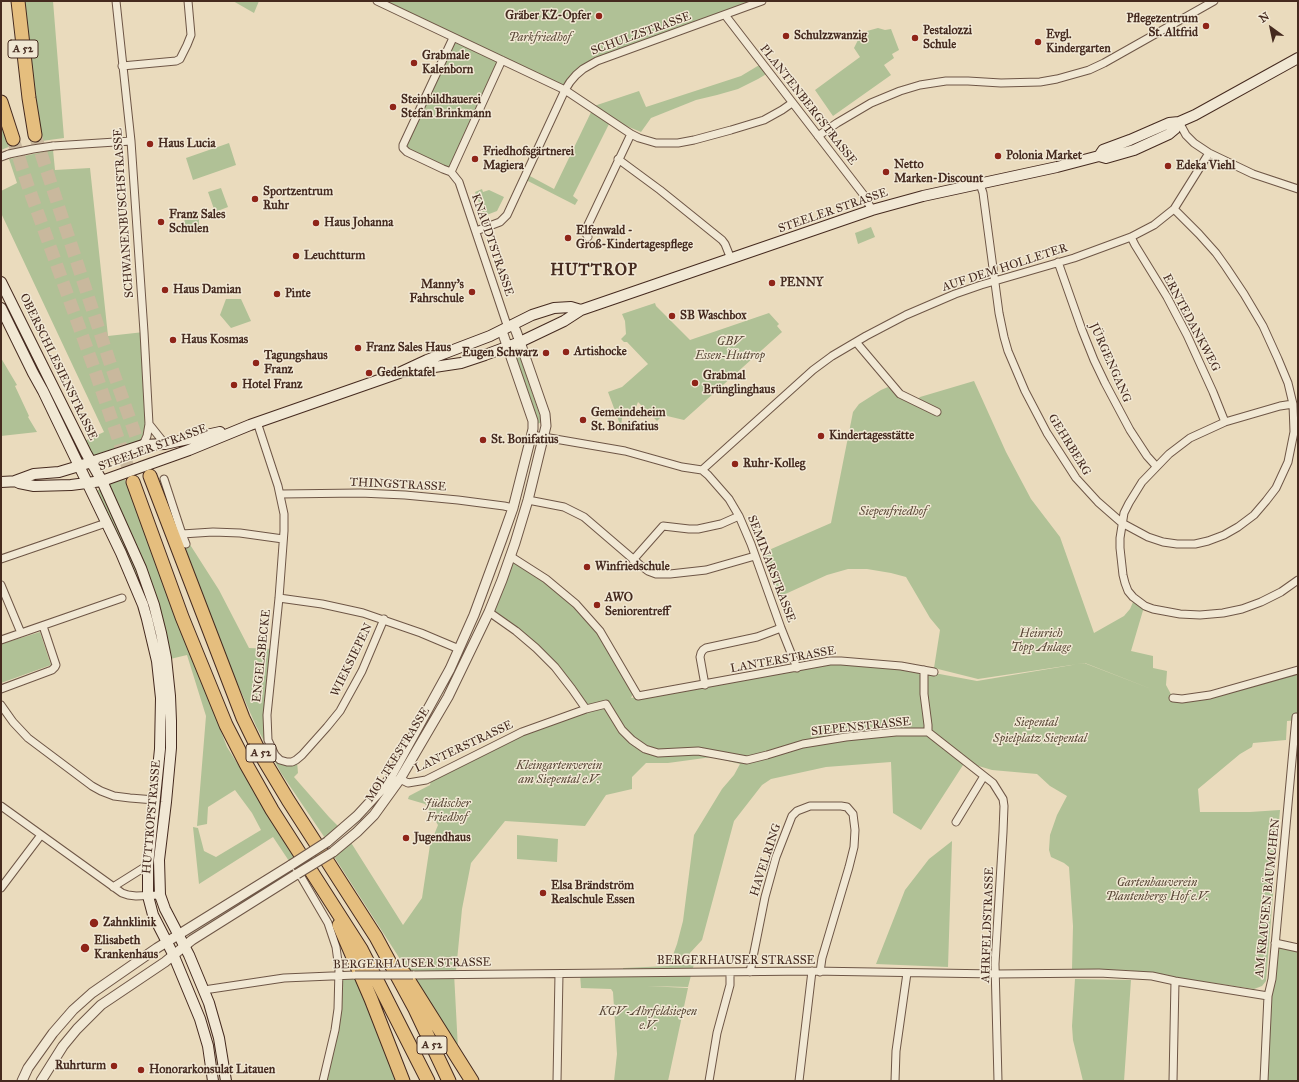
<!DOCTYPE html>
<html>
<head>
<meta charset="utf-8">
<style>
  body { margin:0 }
  #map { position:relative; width:1299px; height:1082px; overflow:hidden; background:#eadbbd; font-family:"IM FELL Great Primer",serif }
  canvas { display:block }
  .frame { position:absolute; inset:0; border:2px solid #452a1f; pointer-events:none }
  .north { position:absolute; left:1251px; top:8px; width:40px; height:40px; -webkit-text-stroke:3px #f1e8d4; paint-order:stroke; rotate:327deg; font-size:11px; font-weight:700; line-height:16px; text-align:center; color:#452a1f }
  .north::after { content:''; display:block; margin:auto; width:14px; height:18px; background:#452a1f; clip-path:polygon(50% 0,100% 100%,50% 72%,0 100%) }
</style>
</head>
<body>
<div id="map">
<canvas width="1299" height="1082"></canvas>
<div class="frame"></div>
<div class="north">N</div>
</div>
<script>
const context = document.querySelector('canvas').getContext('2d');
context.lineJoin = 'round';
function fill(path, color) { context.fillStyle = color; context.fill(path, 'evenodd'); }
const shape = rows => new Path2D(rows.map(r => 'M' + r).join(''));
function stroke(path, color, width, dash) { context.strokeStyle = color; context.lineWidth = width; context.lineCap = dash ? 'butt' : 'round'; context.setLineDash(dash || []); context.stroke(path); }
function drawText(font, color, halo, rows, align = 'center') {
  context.font = font + ' "IM FELL Great Primer",serif'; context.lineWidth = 3; context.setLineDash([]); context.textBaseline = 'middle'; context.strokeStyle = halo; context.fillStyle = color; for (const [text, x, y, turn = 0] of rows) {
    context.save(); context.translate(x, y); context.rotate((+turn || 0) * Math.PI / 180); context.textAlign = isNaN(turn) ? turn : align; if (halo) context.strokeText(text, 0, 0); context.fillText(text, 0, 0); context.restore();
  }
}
const green = shape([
  [23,1,53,1,64,138,42,141,40,134,34,97],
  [233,1,259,1,254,13],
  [378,1,761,1,596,61,565,90],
  [878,28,885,30,891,29,899,50,892,54,894,58,884,65,891,75,833,116,815,90,860,57,854,48,858,40,867,31],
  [453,38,501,60,451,171,406,151,404,143],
  [761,64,768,73,758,79,738,89,717,95,696,100,651,118,641,132,617,122,609,124,573,196,578,200,575,205,526,180,528,175,554,189,594,106,639,91,646,107,741,76],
  [1,116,11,146,1,150],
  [229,143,236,165,193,180,186,158],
  [53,150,55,170,90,168,108,336,144,332,147,440,92,462,82,442,104,432,1,213,1,191,17,183,9,159],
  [221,188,228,207,215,212,208,192],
  [482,189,483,192,489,190,504,197,497,211,484,216,475,192],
  [199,212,199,227,184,227,185,214],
  [871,227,875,237,858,244,855,233],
  [226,299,241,299,251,321,231,328,220,315],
  [655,303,656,306,690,340,769,313,779,324,777,326,782,332,684,420,663,415,657,421,638,402,633,415,628,416,622,418,621,427,608,392,622,387,648,364,627,342,624,342,621,339,626,334,625,321,622,314],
  [517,348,542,422,537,424,511,350],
  [1,358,17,385,15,386,29,416,28,417,37,432,1,436],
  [974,381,1006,452,1031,499,1060,537,1094,633,1124,616,1130,609,1134,600,1144,607,1131,651,1153,656,1153,668,1167,671,1166,685,1173,698,1182,700,1298,671,1298,720,1287,721,1286,740,1253,743,1252,747,1240,754,1198,789,1200,812,1250,812,1280,810,1266,981,1262,986,1254,989,1126,970,1072,969,1073,926,1069,867,1064,863,1051,857,1049,850,1050,835,1057,815,1067,796,1050,786,1037,774,992,770,965,762,921,830,893,813,891,762,826,767,771,779,762,785,734,821,702,940,690,953,686,964,694,964,688,987,647,986,688,988,668,1081,614,1081,617,1054,613,992,611,989,581,988,580,974,623,973,623,968,669,966,677,944,683,921,694,835,722,789,734,775,740,764,712,757,668,763,646,763,632,777,632,789,606,795,585,826,505,821,471,863,462,909,456,971,454,973,458,1049,333,855,350,841,403,925,422,898,430,845,438,825,425,804,408,799,409,796,430,785,431,780,501,742,586,708,555,667,490,612,510,558,544,581,575,607,597,633,633,694,631,698,830,661,902,667,977,681,1084,663,1154,690,1085,663,978,679,934,668,940,630,930,618,906,577,891,573,867,569,848,569,827,575,781,596,762,553,831,523,853,412,859,404,881,390,888,387,899,397,917,400,920,397],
  [123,475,227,747,298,860,291,864,273,837,199,884,193,827,198,828,204,851,216,857,261,830,252,813,235,790,208,807,207,824,197,826,206,716,187,655,166,660,152,637,91,492,105,488,102,482],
  [189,543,219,590,249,648,273,649,268,740,279,760,297,761,298,773,294,777,329,817,341,829,327,841,281,773,256,726,225,655,185,547],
  [40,632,51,665,1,683,1,644],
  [517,835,558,839,557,862,517,859],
  [952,841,948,967,876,964,905,890,929,859],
  [1276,944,1298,949,1298,1081,1264,1081,1265,1063],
  [340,976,360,976,401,1081,327,1081,338,1022],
  [1075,979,1131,980,1124,1081,1083,1081,1073,1040,1072,1026]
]);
const motorwayTunnel = shape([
  [35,135,109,360,150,476],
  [13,139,28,186,93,365,133,482]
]);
const minor = shape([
  [116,1,131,141,144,332,149,424,147,436,143,445],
  [377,1,565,90,631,134,639,138,656,143,678,143,694,140,731,130,764,120,782,110,792,103],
  [725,15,863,194,872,210],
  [122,66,176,61,180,59,187,45,191,35,188,1],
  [1179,122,1186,135,1194,143,1209,153,1253,174,1298,189],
  [818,136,837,123,871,103,900,91,920,85,946,81,968,81,1001,83,1040,82,1057,79,1089,70,1104,63,1214,1],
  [53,146,131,141],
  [1,157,9,154],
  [618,159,660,190,722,240,725,244,731,259],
  [451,172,443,169,407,152,403,148,403,145,453,38],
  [451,172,459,182,508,328],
  [451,172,502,60],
  [980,184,983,193,999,313,1004,337,1008,351,1025,391,1047,433,1076,478,1098,502,1122,523,1148,537,1163,542,1177,544,1195,544,1208,541,1224,535,1238,527,1254,515,1266,501,1276,488,1288,462,1294,432,1293,404,1288,383,1278,359,1263,326,1244,294,1226,267,1216,253,1199,234,1174,209],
  [476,231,500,222,507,215,565,90,570,82,576,75,583,69,597,61,762,1],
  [588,237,585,232,586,229,631,134],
  [1131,237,1135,245,1167,297,1187,335,1213,392,1225,422],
  [1058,262,1082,330,1094,360,1105,383,1130,430,1147,456,1156,466],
  [856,342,900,394,937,412],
  [1293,404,1280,406,1225,422,1190,438,1169,454,1142,482,1129,503,1124,513,1120,538,1120,548,1123,575,1125,583,1128,591,1133,597,1145,606,1153,609,1180,614,1200,615,1223,613,1242,609,1261,602,1281,592,1298,580],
  [257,422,278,486,284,514,284,531,279,598,267,715,268,740,275,755,280,760,287,762,292,762,296,760,302,755,327,727,340,711,362,671,384,619],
  [149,424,165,444],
  [532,435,625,451,682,467,702,470,708,475,729,499,739,516,751,544,781,628,797,668],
  [702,470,813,370,832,356,866,336,906,315,955,294,981,285,1074,258,1131,237,1154,225,1174,209,1209,153],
  [164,479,182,534,213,532,240,533,283,539],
  [281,494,360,493,405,495,458,500,504,506,513,508],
  [528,500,564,507,584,517,640,565,648,571,656,574,670,574,706,570,755,556],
  [182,534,186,544],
  [510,556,546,579,576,604,600,631,638,696,830,661,841,661,901,666,934,672],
  [1,559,106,523],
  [633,560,663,526,689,529,698,529,721,524,739,516],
  [1,585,21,633],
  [279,598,322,604,363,613,421,633,459,649],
  [489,612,516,631,536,648,555,667,572,689,586,709],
  [1,640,122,598],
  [924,670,924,694,928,725,928,732],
  [705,685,700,657,701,653,703,650,706,648,757,637,781,628],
  [1,689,52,670,55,667,56,665,43,626],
  [1173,698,1182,699,1210,695,1298,670],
  [1,705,13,722,28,738,92,786,101,791,114,796,130,798,155,800],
  [928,732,993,783,1003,799,1004,806,1003,832,995,964,998,1081],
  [400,779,408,783,426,780,522,732,586,709,606,704,622,730,632,740,645,749,658,753,698,751,747,760,767,755,803,744,846,737,896,732,928,732],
  [1,806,122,893,128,895,136,896,160,895],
  [956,822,984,776],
  [293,863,328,923,336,947,339,969,338,1009,335,1030,323,1081],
  [113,887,148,865],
  [1,888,41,835],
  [1275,943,1298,948],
  [750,972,765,897,776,857,792,816,797,811,810,806,841,806,847,807,853,814,855,830,854,847,849,867,822,958,820,972],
  [413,975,812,971,996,974,1099,973,1152,976,1175,981,1268,996],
  [204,990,284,978,355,975],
  [557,1081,559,974],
  [709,1081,717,1033,730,985,730,972],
  [799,1081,812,971],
  [895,1081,896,1051,907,973],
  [1173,1081,1175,981],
  [1264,1081,1268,996,1272,979,1296,717]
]);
const tertiary = shape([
  [327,842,357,816,381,790,390,778,450,669,474,615,502,539,513,508,533,429,533,421,502,331],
  [333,852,357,832,374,815,400,779,448,697,489,612,502,580,515,543,528,500,546,426,545,414,520,342,516,331,513,325],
  [22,1081,28,1068,53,1033,73,1010,92,993,157,948,291,865],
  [41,1081,63,1046,77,1029,101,1005,165,962,192,940,297,874]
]);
const secondary = shape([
  [1099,156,1103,150,1130,140,1169,123,1179,122,1195,115,1298,58],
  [1,282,86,453,102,481,141,568,154,605,161,633,166,658,170,696,171,721,171,748,166,802,159,860,160,895,165,909,189,955,209,1003,219,1038,226,1081],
  [1,308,33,373,43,391,121,553,143,605,147,619,157,661,161,698,160,749,148,865,148,896,153,915,173,954,200,1019,208,1046,213,1081],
  [401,372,461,363,485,355,520,342,564,321,581,310,872,210,923,196,1057,167,1099,156,1106,158,1134,150,1169,134,1175,129,1179,122],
  [15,481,19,483,34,486,71,485,102,481,189,450,250,425,399,373,427,360,490,336,532,315,554,308,571,307,581,310],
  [15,481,34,474,59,472,79,466,143,445,165,444,220,432],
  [1,482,20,481]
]);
const motorway = shape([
  [18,1,29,98,35,135],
  [1,102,13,139],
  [150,476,243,718,261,755,288,800,376,937,415,1009,449,1081],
  [133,482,182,617,226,725,246,764,272,810,361,949,428,1081],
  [339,925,371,999,403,1081],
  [404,973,472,1081]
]);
const minorBridge = shape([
  [9,154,33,149,53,146],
  [355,975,413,975]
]);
const tertiaryBridge = shape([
  [291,865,327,842],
  [297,874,333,852]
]);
const markers = [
  [599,16,4,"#8f2418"],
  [1206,26,4,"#8f2418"],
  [786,36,4,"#8f2418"],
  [915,38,4,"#8f2418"],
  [1038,42,4,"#8f2418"],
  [414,63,4,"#8f2418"],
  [393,107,4,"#8f2418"],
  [150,144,4,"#8f2418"],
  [998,156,4,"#8f2418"],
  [475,159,4,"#8f2418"],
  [1168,166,4,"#8f2418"],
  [886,172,4,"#8f2418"],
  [255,199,4,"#8f2418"],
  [161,222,4,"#8f2418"],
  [316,223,4,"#8f2418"],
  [568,238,4,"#8f2418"],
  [296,256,4,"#8f2418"],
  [772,283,4,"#8f2418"],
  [165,290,4,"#8f2418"],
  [472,292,4,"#8f2418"],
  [277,294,4,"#8f2418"],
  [672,316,4,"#8f2418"],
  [173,340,4,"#8f2418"],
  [358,348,4,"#8f2418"],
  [566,352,4,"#8f2418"],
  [546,353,4,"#8f2418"],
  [256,363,4,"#8f2418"],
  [369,373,4,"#8f2418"],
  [695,383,4,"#8f2418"],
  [234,385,4,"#8f2418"],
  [583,420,4,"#8f2418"],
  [821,436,4,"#8f2418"],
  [483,440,4,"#8f2418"],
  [735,464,4,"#8f2418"],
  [587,567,4,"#8f2418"],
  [597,605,4,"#8f2418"],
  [406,838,4,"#8f2418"],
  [543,893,4,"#8f2418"],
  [94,923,5,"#8f2418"],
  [85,948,5,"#8f2418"],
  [114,1066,4,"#8f2418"],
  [141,1070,4,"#8f2418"]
];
const shields = [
  [23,49,30],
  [261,753,30],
  [432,1045,30]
];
const shieldNames = [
  ["A 52",23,49],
  ["A 52",261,753],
  ["A 52",432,1045]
];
const poiNames = [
  ["Gräber KZ-Opfer",591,16,"right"],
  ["Pflegezentrum",1198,19,"right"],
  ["St. Altfrid",1198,33,"right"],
  ["Pestalozzi",923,31],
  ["Schule",923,45],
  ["Evgl.",1046,35],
  ["Kindergarten",1046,49],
  ["Schulzzwanzig",794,36],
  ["Grabmale",422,56],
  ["Kalenborn",422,70],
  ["Steinbildhauerei",401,100],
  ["Stefan Brinkmann",401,114],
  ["Haus Lucia",158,144],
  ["Friedhofsgärtnerei",483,152],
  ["Magiera",483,166],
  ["Polonia Market",1006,156],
  ["Netto",894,165],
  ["Marken-Discount",894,179],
  ["Edeka Viehl",1176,166],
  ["Sportzentrum",263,192],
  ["Ruhr",263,206],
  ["Franz Sales",169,215],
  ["Schulen",169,229],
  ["Haus Johanna",324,223],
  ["Elfenwald -",576,231],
  ["Groß-Kindertagespflege",576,245],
  ["Leuchtturm",304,256],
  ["PENNY",780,283],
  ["Manny's",464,285,"right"],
  ["Fahrschule",464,299,"right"],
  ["Haus Damian",173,290],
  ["Pinte",285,294],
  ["SB Waschbox",680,316],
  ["Haus Kosmas",181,340],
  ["Franz Sales Haus",366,348],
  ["Artishocke",574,352],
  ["Eugen Schwarz",538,353,"right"],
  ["Tagungshaus",264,356],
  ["Franz",264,370],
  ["Gedenktafel",377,373],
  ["Grabmal",703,376],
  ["Brünglinghaus",703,390],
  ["Hotel Franz",242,385],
  ["Gemeindeheim",591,413],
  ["St. Bonifatius",591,427],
  ["Kindertagesstätte",829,436],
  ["St. Bonifatius",491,440],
  ["Ruhr-Kolleg",743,464],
  ["Winfriedschule",595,567],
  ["AWO",605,598],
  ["Seniorentreff",605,612],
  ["Jugendhaus",414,838],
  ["Elsa Brändström",551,886],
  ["Realschule Essen",551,900],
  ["Zahnklinik",103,923],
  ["Elisabeth",94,941],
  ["Krankenhaus",94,955],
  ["Ruhrturm",106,1066,"right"],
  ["Honorarkonsulat Litauen",149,1070]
];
const streetNames = [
  ["SCHULZSTRASSE",641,34,-20],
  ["PLANTENBERGSTRASSE",808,105,52],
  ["STEELER STRASSE",833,211,-19],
  ["SCHWANENBUSCHSTRASSE",124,213,-94],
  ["KNAUDTSTRASSE",492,245,71],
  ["AUF DEM HOLLETER",1005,268,-18],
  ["ERNTEDANKWEG",1191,323,62],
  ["JÜRGENGANG",1110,363,66],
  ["OBERSCHLESIENSTRASSE",58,367,64],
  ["GEHRBERG",1069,445,58],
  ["STEELER STRASSE",153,448,-20],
  ["THINGSTRASSE",398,485,3],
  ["SEMINARSTRASSE",771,569,69],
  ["ENGELSBECKE",262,656,-84],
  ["WIEKSIEPEN",352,660,-64],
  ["LANTERSTRASSE",783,660,-10],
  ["SIEPENSTRASSE",861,727,-6],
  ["LANTERSTRASSE",464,747,-25],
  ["MOLTKESTRASSE",398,755,-58],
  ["HUTTROPSTRASSE",152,817,-85],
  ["HAVELRING",766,860,-72],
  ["AM KRAUSEN BÄUMCHEN",1268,898,-84],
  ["AHRFELDSTRASSE",988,925,-88],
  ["BERGERHAUSER STRASSE",736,961],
  ["BERGERHAUSER STRASSE",412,964,-1]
];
const parkNames = [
  ["Parkfriedhof",540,38],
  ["GBV",730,342],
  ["Essen-Huttrop",730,356],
  ["Siepenfriedhof",893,512],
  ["Heinrich",1041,634],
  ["Topp Anlage",1041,648],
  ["Siepental",1036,723],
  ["Spielplatz Siepental",1040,739],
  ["Kleingartenverein",559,766],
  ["am Siepental e.V.",559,780],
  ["Jüdischer",447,804],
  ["Friedhof",447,818],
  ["Gartenbauverein",1157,883],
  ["Plantenbergs Hof e.V.",1157,897],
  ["KGV-Ahrfeldsiepen",648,1012],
  ["e.V.",648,1026]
];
const districtNames = [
  ["HUTTROP",594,271]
];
fill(green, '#b0c196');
stroke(motorwayTunnel, '#c9b89d', 13, [13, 6]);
stroke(minor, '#6e5646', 9);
stroke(tertiary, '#6e5646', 11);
stroke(secondary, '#452a1f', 12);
stroke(motorway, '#452a1f', 15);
stroke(minor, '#f1e8d4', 7);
stroke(tertiary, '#f1e8d4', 9);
stroke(secondary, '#f1e8d4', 10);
stroke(motorway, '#e5be7e', 13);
stroke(minorBridge, '#6e5646', 9, []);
stroke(tertiaryBridge, '#6e5646', 11, []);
stroke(minorBridge, '#f1e8d4', 7);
stroke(tertiaryBridge, '#f1e8d4', 9);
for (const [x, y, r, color] of markers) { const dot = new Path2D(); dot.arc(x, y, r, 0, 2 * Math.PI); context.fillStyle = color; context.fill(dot); stroke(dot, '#f1e8d4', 1.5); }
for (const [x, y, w] of shields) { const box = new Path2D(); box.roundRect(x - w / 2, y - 9, w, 18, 3); context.fillStyle = '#f1e8d4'; context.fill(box); stroke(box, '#452a1f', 1); }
drawText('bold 11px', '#452a1f', null, shieldNames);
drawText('bold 12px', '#452a1f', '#f1e8d4', poiNames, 'left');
drawText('12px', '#452a1f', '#f1e8d4', streetNames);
drawText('italic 12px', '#5a4837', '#f1e8d4', parkNames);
context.letterSpacing = '1px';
drawText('bold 16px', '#452a1f', '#f1e8d4', districtNames);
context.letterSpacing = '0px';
</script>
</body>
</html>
